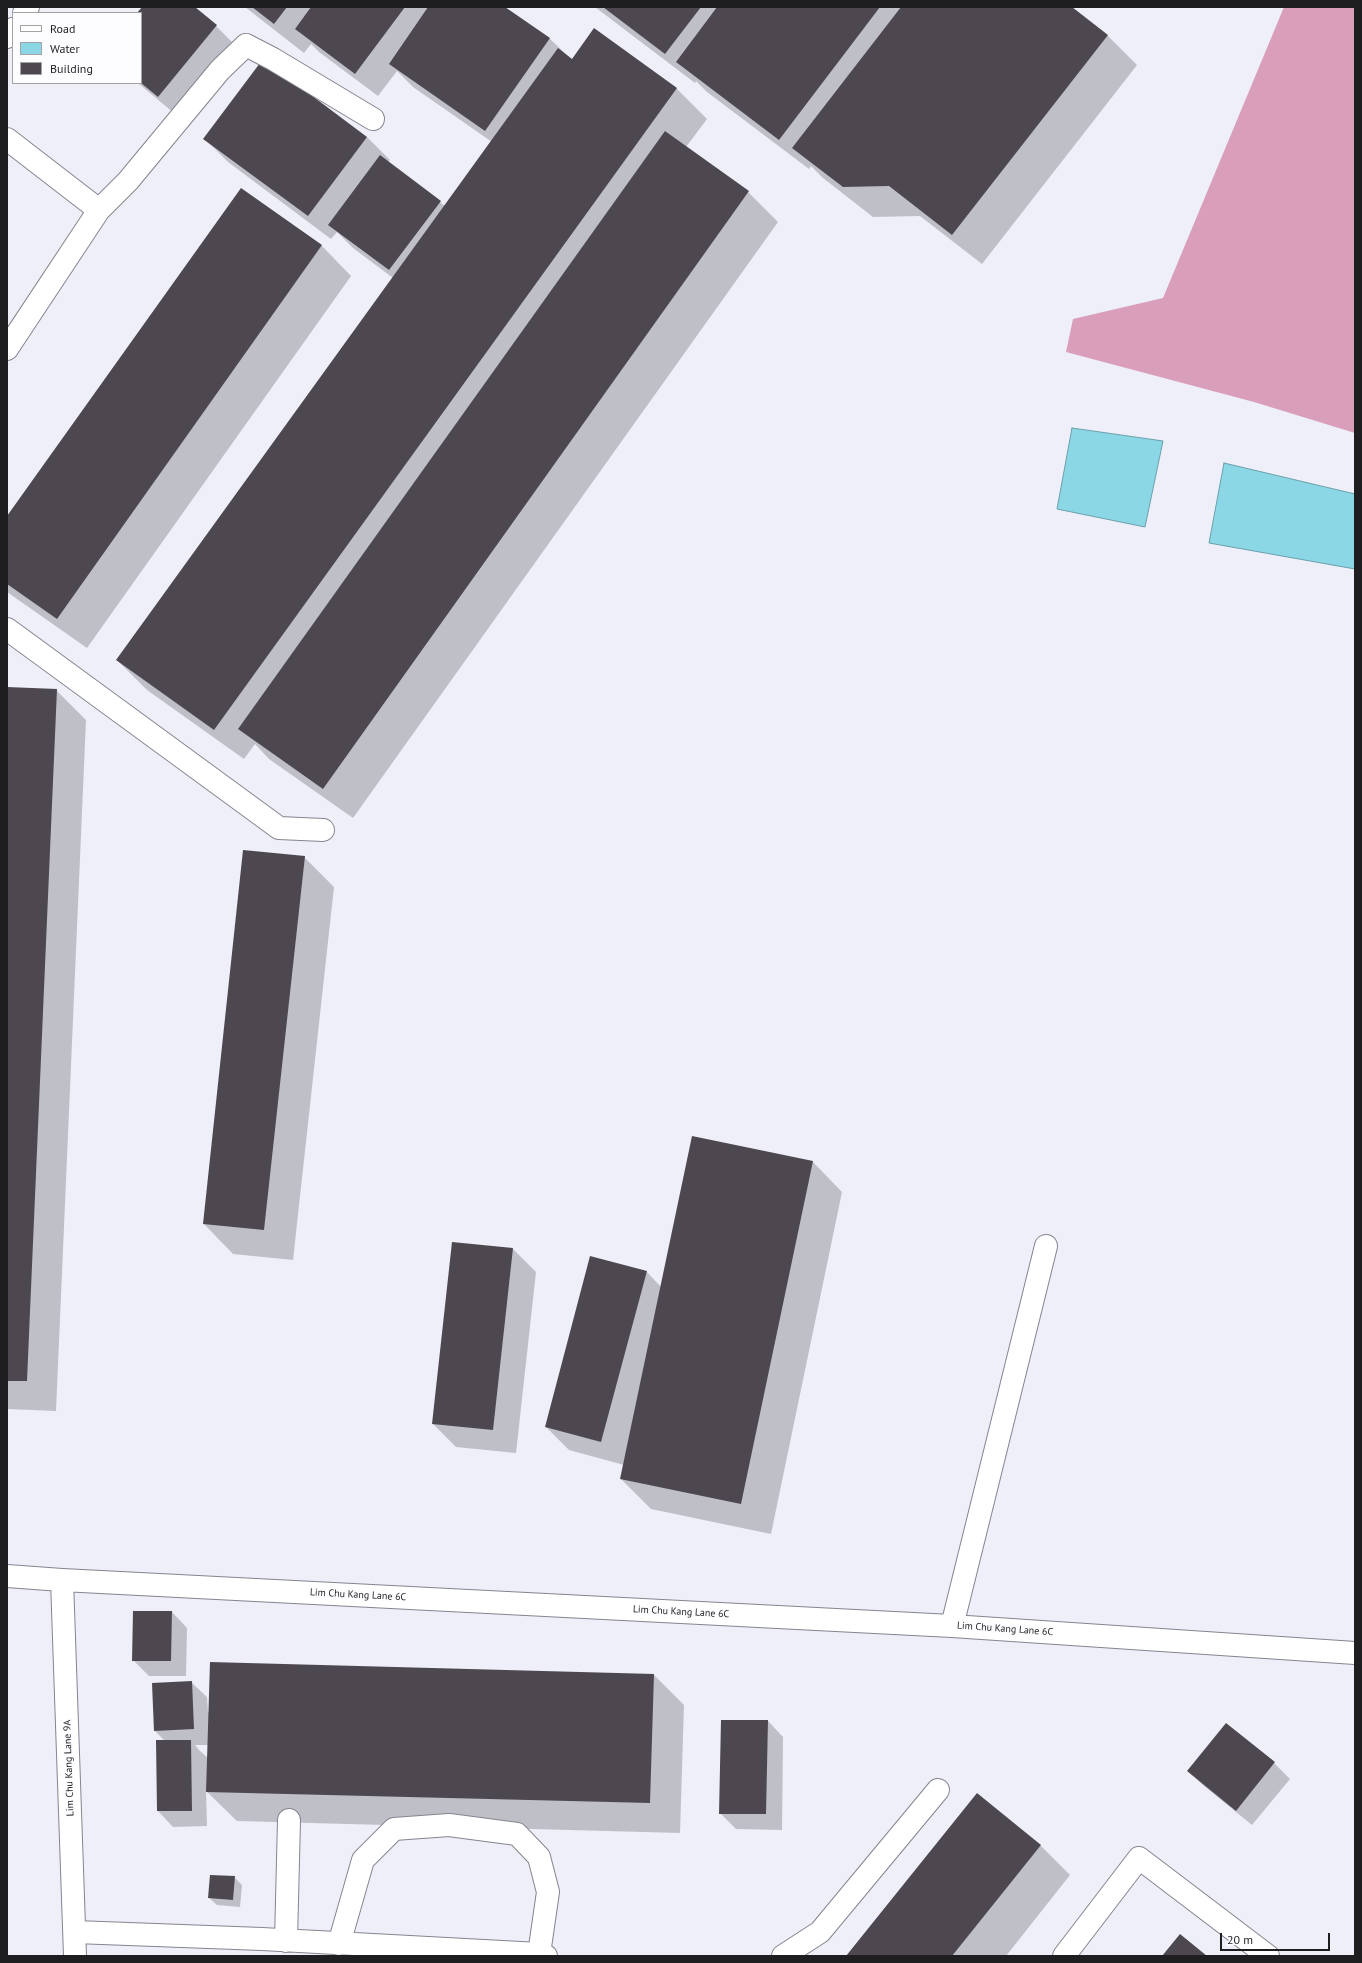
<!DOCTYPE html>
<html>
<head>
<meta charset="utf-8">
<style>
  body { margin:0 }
  #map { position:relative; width:1362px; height:1963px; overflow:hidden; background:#eeeff9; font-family:"PT Sans",sans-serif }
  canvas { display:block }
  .frame { position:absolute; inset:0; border:8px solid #1e1e21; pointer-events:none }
  .legend { position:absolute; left:12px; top:12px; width:130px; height:72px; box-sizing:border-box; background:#fdfdff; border:1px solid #a4a4a6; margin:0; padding:5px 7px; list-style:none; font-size:12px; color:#1e1e21 }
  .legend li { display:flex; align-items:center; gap:8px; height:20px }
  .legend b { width:20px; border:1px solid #a4a4a6 }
  .scale { position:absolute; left:1220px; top:1933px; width:110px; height:18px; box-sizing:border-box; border:2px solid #1e1e21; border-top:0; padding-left:5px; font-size:12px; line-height:14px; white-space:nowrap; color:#1e1e21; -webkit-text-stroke:3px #fdfdff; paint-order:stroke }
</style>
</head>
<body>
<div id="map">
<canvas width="1362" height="1963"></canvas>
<div class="frame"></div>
<ul class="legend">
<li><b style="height:5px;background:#fff"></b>Road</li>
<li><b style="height:11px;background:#8bd7e6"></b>Water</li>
<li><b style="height:11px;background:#4d484f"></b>Building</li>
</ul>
<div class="scale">20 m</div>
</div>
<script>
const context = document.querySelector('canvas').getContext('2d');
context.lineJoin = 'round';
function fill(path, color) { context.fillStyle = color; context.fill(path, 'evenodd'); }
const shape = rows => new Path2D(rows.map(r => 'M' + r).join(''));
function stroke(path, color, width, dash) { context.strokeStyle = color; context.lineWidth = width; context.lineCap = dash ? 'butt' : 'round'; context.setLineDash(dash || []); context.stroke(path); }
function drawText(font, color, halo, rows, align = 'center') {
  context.font = font + ' "PT Sans",sans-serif'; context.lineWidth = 4; context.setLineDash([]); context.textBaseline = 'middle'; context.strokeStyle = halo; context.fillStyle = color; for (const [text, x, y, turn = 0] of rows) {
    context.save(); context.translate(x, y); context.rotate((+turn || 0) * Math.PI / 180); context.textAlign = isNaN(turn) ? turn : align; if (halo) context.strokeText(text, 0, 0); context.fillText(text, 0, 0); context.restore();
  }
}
const forest = shape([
  [1284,7,1355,7,1355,433,1254,402,1066,352,1073,319,1163,298]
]);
const water = shape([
  [1072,428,1163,441,1145,527,1057,509,1072,428],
  [1224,463,1355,494,1355,569,1209,543,1224,463]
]);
const shadow = shape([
  [143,7,193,7,216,26,239,49,181,119,138,83,141,83,141,13,138,13],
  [245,7,504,7,549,38,572,60,594,29,677,89,707,119,686,147,748,192,778,222,353,818,269,759,255,744,244,759,147,690,117,660,393,278,353,248,337,232,331,239,228,162,205,139,367,137,390,160,388,162,445,206,492,142,413,87,397,71,378,96,319,52,311,44,304,53],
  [595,7,1070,7,1107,35,1137,65,982,264,920,216,873,217,823,178,811,166,809,169,707,92,696,81,695,83],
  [241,189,322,246,351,276,87,648,7,592,7,518],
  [7,688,56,690,86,720,56,1411,7,1409],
  [304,857,334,887,293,1260,233,1254,204,1224],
  [813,1162,842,1192,771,1534,651,1509,621,1479,624,1465,569,1450,546,1427,647,1272,661,1287],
  [513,1249,536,1272,516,1453,456,1447,433,1424],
  [172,1612,187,1628,186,1676,149,1676,133,1660],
  [654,1675,684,1705,680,1833,237,1821,206,1791,207,1826,173,1827,158,1811,165,1741,155,1731,154,1684,191,1682,207,1697,208,1712,209,1712],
  [195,1745,208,1745,208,1758,200,1751],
  [768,1721,783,1737,782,1830,736,1829,720,1813],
  [1226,1724,1274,1763,1290,1779,1252,1825,1204,1786,1188,1771],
  [977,1794,1041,1846,1070,1875,1006,1956,847,1956],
  [234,1877,242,1885,240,1907,217,1905,209,1898]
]);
const building = shape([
  [142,7,195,7,217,25,158,97,141,83,141,13,137,13],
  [252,7,287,7,274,24],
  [311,7,405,7,355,74,295,29],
  [428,7,505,7,550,38,485,131,389,64],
  [603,7,701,7,665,54],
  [717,7,880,7,779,140,676,62],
  [901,7,1072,7,1108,35,952,235,889,186,843,187,792,148],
  [594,28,677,88,214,730,116,660,558,48,572,59],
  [263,59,367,137,308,216,203,139],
  [665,131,749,191,323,789,238,729],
  [380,155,441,201,389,270,328,225],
  [241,188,322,245,57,619,7,584,7,516],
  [7,687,57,689,27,1381,7,1381],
  [243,850,305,856,264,1230,203,1224],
  [692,1136,813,1161,741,1504,620,1479],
  [452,1242,513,1248,493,1430,432,1424],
  [590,1256,647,1271,601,1442,545,1427],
  [133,1611,172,1611,171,1661,132,1661],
  [210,1662,654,1674,650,1803,206,1792],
  [192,1681,194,1729,154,1731,152,1683],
  [721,1720,768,1720,766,1814,719,1814],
  [1226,1723,1275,1762,1236,1811,1187,1771],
  [156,1740,191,1740,192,1811,157,1811],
  [977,1793,1041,1845,952,1956,846,1956],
  [210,1875,235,1876,233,1900,208,1898],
  [1180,1934,1207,1956,1162,1956]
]);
const minor = shape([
  [24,13,28,7],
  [7,37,13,29],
  [7,139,99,210],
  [7,349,99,210,128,181,220,70,246,45,273,59,373,119],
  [7,629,279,828,323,830],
  [7,1576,62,1580,952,1626,1355,1653],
  [62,1580,75,1956],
  [952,1626,1046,1246],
  [75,1932,262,1939,539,1954,546,1956],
  [286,1941,289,1820],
  [339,1944,363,1860,394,1829,449,1825,517,1834,539,1857,548,1892,539,1954],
  [783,1956,820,1932,938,1790],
  [1064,1956,1139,1858,1268,1956]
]);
const streetNames = [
  ["Lim Chu Kang Lane 6C",358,1595,3],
  ["Lim Chu Kang Lane 6C",681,1612,3],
  ["Lim Chu Kang Lane 6C",1005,1629,4],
  ["Lim Chu Kang Lane 9A",69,1768,-92]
];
fill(forest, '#d99eba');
fill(water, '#8bd7e6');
stroke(water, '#6aa0ab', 1);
fill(shadow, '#0003');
fill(building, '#4d484f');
stroke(minor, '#84858e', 24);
stroke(minor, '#fff', 22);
drawText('10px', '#1e1e21', '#fdfdff', streetNames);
</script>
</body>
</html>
